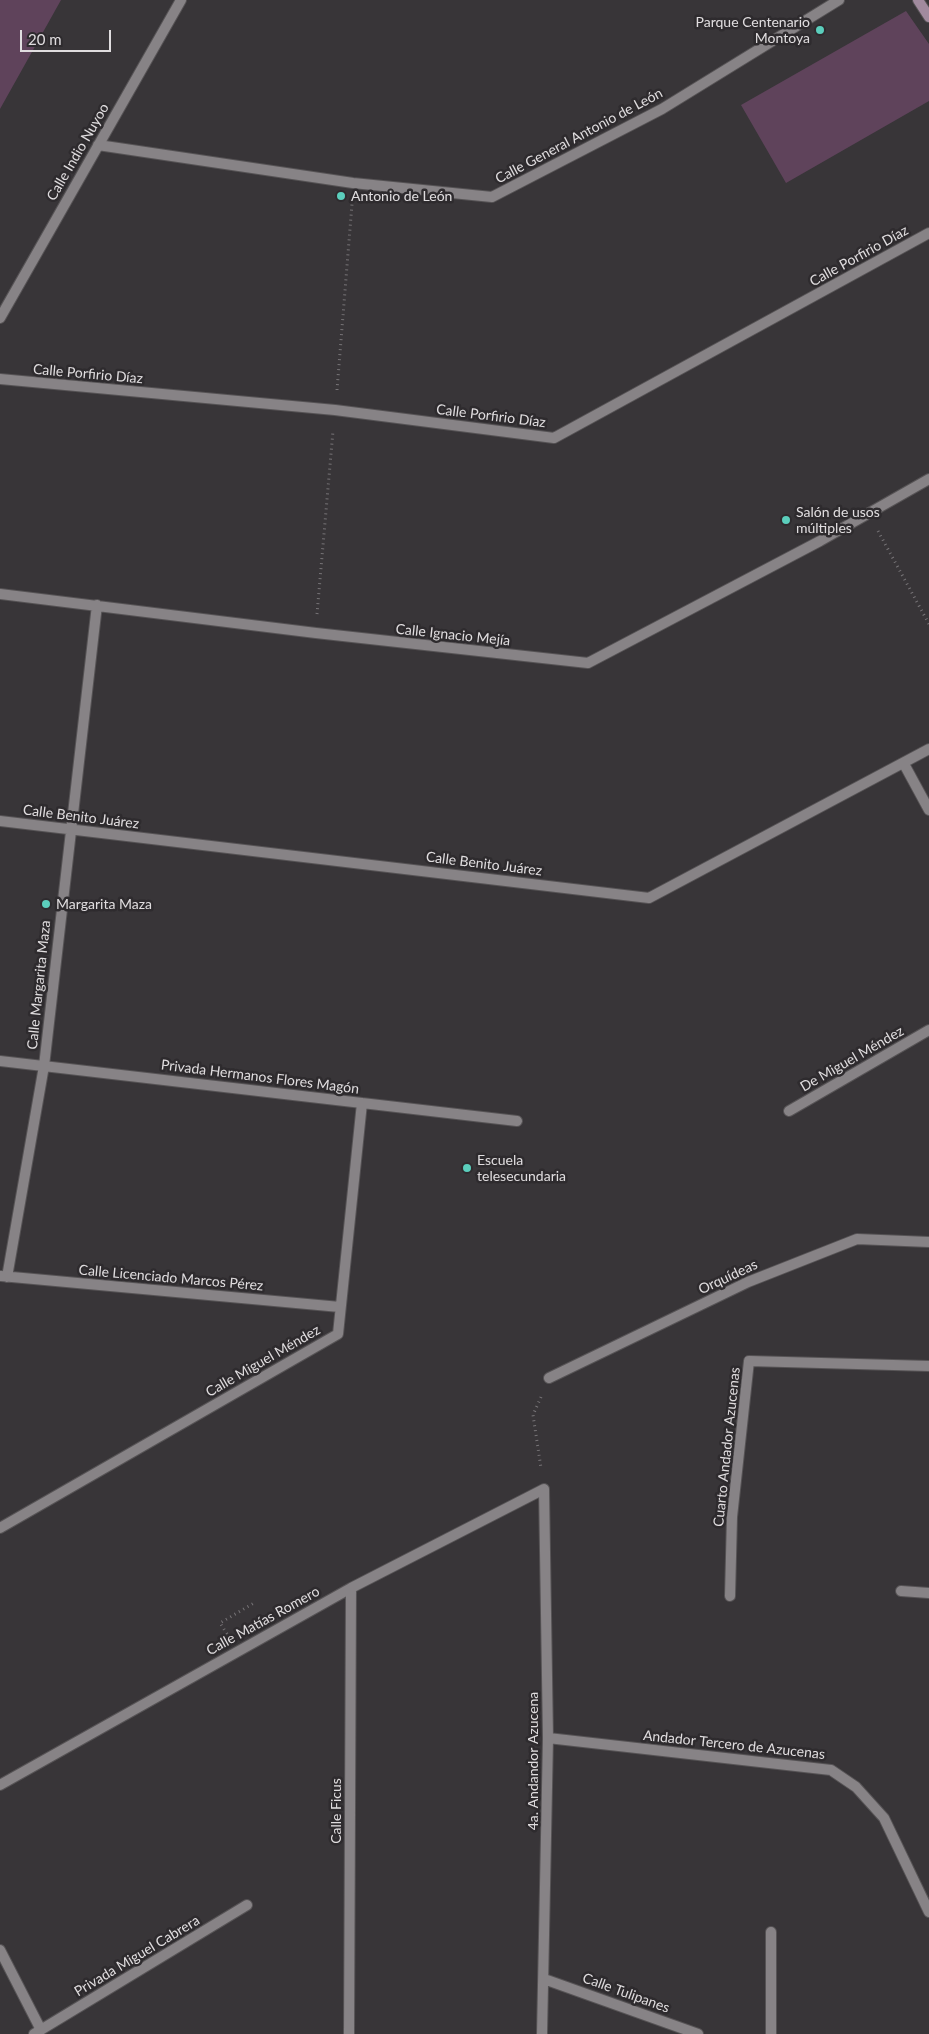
<!DOCTYPE html>
<html>
<head>
<meta charset="utf-8">
<style>
  body { margin:0 }
  #map { position:relative; width:929px; height:2034px; overflow:hidden; background:#383538; font-family:Lato,sans-serif }
  canvas { display:block }
  .scale { position:absolute; left:20px; top:30px; width:91px; height:22px; box-sizing:border-box; border:2px solid #e0dddf; border-top:0; padding-left:6px; font-size:15px; line-height:18px; white-space:nowrap; color:#e0dddf; -webkit-text-stroke:4px #2e2b2e; paint-order:stroke }
</style>
</head>
<body>
<div id="map">
<canvas width="929" height="2034"></canvas>
<div class="scale">20 m</div>
</div>
<script>
const context = document.querySelector('canvas').getContext('2d');
context.lineJoin = 'round';
function fill(path, color) { context.fillStyle = color; context.fill(path, 'evenodd'); }
const shape = rows => new Path2D(rows.map(r => 'M' + r).join(''));
function stroke(path, color, width, dash) { context.strokeStyle = color; context.lineWidth = width; context.lineCap = dash ? 'butt' : 'round'; context.setLineDash(dash || []); context.stroke(path); }
function drawText(font, color, halo, rows, align = 'center') {
  context.font = font + ' Lato,sans-serif'; context.lineWidth = 5; context.setLineDash([]); context.textBaseline = 'middle'; context.strokeStyle = halo; context.fillStyle = color; for (const [text, x, y, turn = 0] of rows) {
    context.save(); context.translate(x, y); context.rotate((+turn || 0) * Math.PI / 180); context.textAlign = isNaN(turn) ? turn : align; if (halo) context.strokeText(text, 0, 0); context.fillText(text, 0, 0); context.restore();
  }
}
const green = shape([
  [0,0,61,0,0,109],
  [906,11,929,44,929,101,786,183,741,105]
]);
const path = shape([
  [337,390,352,204],
  [878,531,929,624],
  [317,614,333,431],
  [541,1397,533,1415,541,1468],
  [227,1634,220,1623,254,1603]
]);
const street = shape([
  [98,145,353,183,492,197,662,109,839,0],
  [0,318,181,0],
  [0,379,335,410,554,438,929,233],
  [0,594,316,633,588,663,820,541,929,479],
  [904,764,929,810],
  [0,821,649,898,929,749],
  [0,1061,517,1121],
  [789,1111,929,1030],
  [1,1276,340,1307],
  [7,1277,44,1066,97,605],
  [549,1378,748,1282,857,1239,929,1242],
  [0,1528,338,1334,362,1103],
  [901,1591,929,1593],
  [730,1596,732,1517,749,1361,929,1366],
  [548,1738,831,1770,856,1787,884,1818,929,1912],
  [0,1785,351,1588,544,1489,548,1738,542,2034],
  [0,1950,41,2030],
  [544,1979,698,2034],
  [34,2034,247,1905],
  [349,2034,351,1588],
  [771,2034,771,1932]
]);
const secondary = shape([
  [918,0,929,17]
]);
const markers = [
  [820,30,5,"#5bcebc"],
  [341,196,5,"#5bcebc"],
  [786,520,5,"#5bcebc"],
  [46,904,5,"#5bcebc"],
  [467,1168,5,"#5bcebc"]
];
const poiNames = [
  ["Parque Centenario",810,22,"right"],
  ["Montoya",810,38,"right"],
  ["Antonio de León",351,196],
  ["Salón de usos",796,512],
  ["múltiples",796,528],
  ["Margarita Maza",56,904],
  ["Escuela",477,1160],
  ["telesecundaria",477,1176]
];
const streetNames = [
  ["Calle General Antonio de León",579,136,-28],
  ["Calle Indio Nuyoo",78,152,-60],
  ["Calle Porfirio Díaz",859,256,-29],
  ["Calle Porfirio Díaz",88,374,5],
  ["Calle Porfirio Díaz",491,416,7],
  ["Calle Ignacio Mejía",453,635,6],
  ["Calle Benito Juárez",81,817,7],
  ["Calle Benito Juárez",484,864,7],
  ["Calle Margarita Maza",39,985,-84],
  ["De Miguel Méndez",852,1059,-30],
  ["Privada Hermanos Flores Magón",260,1077,7],
  ["Orquídeas",728,1277,-25],
  ["Calle Licenciado Marcos Pérez",171,1278,5],
  ["Calle Miguel Méndez",263,1361,-30],
  ["Cuarto Andador Azucenas",727,1447,-84],
  ["Calle Matías Romero",263,1621,-29],
  ["Andador Tercero de Azucenas",734,1745,6],
  ["4a. Andandor Azucena",533,1761,-90],
  ["Calle Ficus",336,1811,-90],
  ["Privada Miguel Cabrera",137,1956,-31],
  ["Calle Tulipanes",626,1993,20]
];
fill(green, '#5f435b');
stroke(street, '#565355', 12);
stroke(secondary, '#565355', 12);
stroke(path, '#777477', 3, [1, 4]);
stroke(street, '#878386', 10);
stroke(secondary, '#a18a9e', 10);
for (const [x, y, r, color] of markers) { const dot = new Path2D(); dot.arc(x, y, r, 0, 2 * Math.PI); context.fillStyle = color; context.fill(dot); stroke(dot, '#2e2b2e', 2); }
drawText('14px', '#e0dddf', '#2e2b2e', poiNames, 'left');
drawText('14px', '#e0dddf', '#2e2b2e', streetNames);
</script>
</body>
</html>
